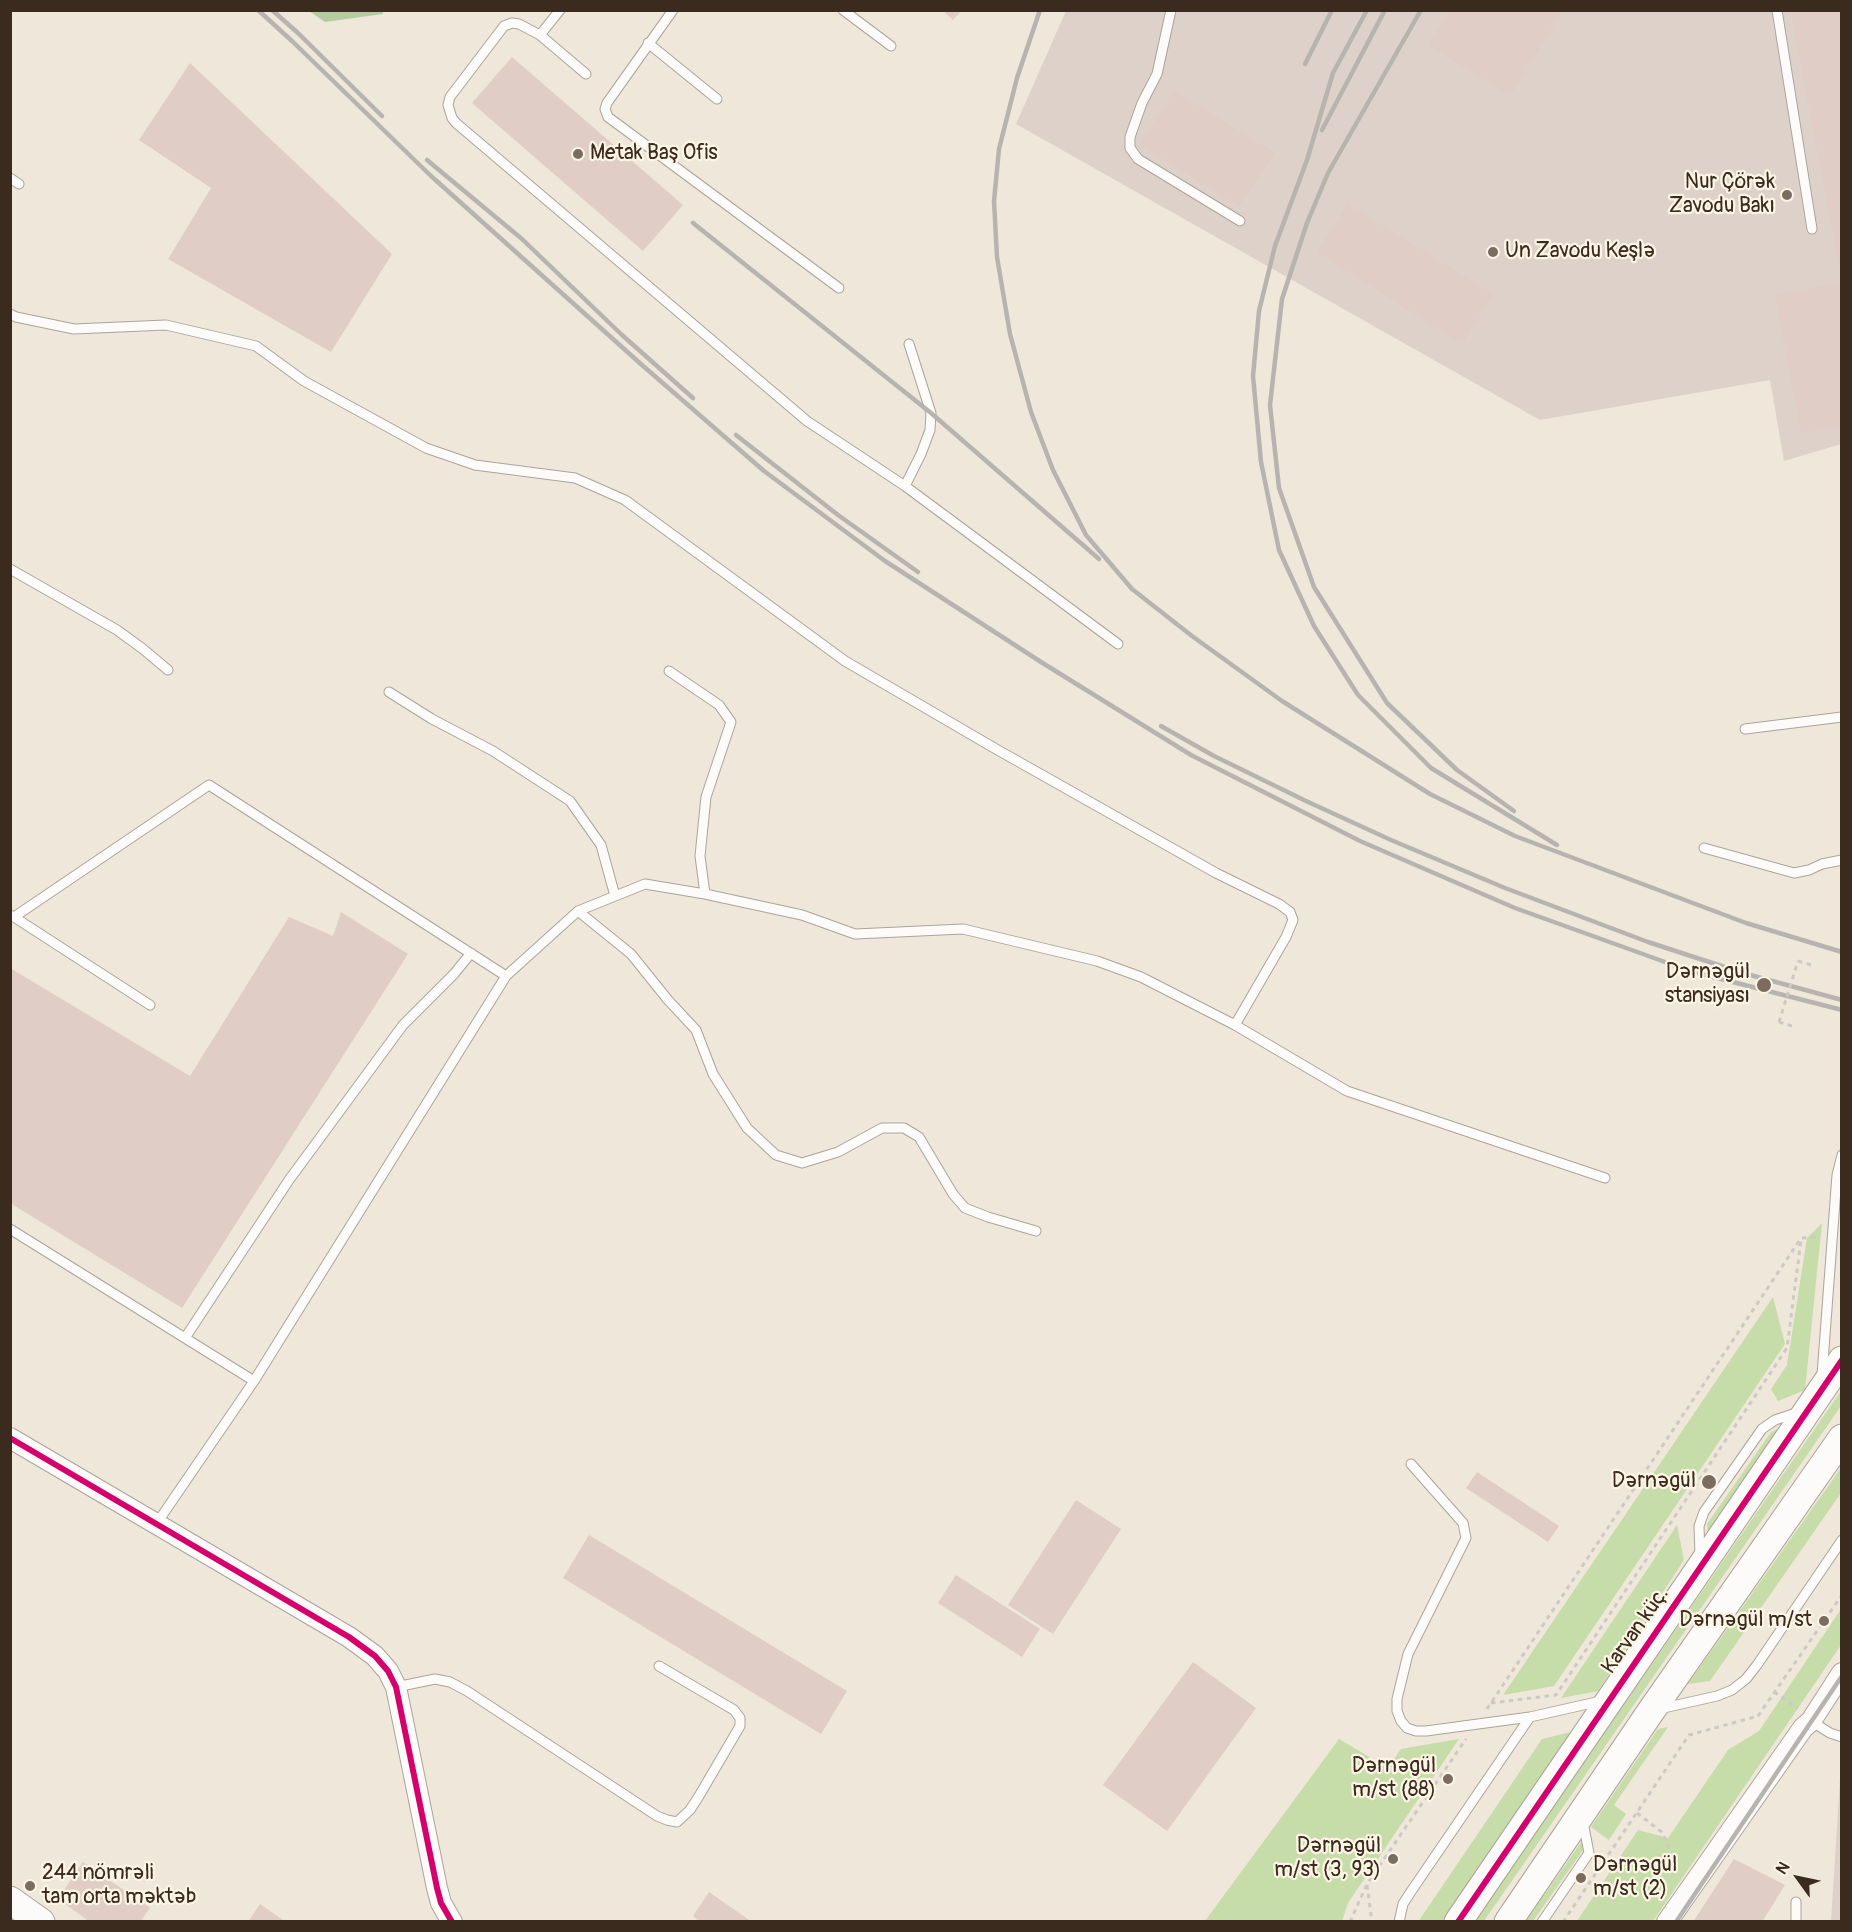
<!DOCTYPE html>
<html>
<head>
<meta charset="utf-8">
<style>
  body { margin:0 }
  #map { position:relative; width:1852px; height:1932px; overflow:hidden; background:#efe7d9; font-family:Pangolin,sans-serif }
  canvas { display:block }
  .frame { position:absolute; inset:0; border:12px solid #3b2a1e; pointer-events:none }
  .north { position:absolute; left:1768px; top:1848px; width:60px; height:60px; -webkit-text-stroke:4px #fcf5e5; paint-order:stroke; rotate:303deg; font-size:16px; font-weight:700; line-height:24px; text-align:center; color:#3b2a1e }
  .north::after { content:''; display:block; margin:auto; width:21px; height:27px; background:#3b2a1e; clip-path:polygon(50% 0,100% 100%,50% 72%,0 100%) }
</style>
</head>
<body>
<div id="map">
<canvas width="1852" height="1932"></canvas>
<div class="frame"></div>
<div class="north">N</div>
</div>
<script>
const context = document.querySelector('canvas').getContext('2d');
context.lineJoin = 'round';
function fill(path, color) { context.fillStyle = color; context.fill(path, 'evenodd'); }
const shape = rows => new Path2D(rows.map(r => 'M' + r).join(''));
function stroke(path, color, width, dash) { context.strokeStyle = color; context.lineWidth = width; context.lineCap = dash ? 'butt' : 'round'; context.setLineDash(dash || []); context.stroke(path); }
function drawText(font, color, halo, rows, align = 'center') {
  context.font = font + ' Pangolin,sans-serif'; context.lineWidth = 4.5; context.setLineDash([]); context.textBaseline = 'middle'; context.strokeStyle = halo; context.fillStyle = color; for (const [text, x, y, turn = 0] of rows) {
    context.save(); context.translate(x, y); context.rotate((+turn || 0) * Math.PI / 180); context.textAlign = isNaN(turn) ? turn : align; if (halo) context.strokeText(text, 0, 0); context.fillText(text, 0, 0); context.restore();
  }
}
const industrial = shape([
  [1066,11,1841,11,1841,444,1784,461,1770,380,1540,420,1016,124],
  [1841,1762,1841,1921,1831,1921]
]);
const green = shape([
  [1822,1223,1805,1390,1778,1401,1771,1389,1787,1365,1807,1238],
  [1773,1297,1785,1344,1554,1686,1503,1695],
  [1841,1391,1841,1406,1484,1921,1473,1922],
  [1780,1428,1708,1533,1707,1524,1771,1432],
  [1841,1468,1841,1493,1710,1681,1688,1684],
  [1677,1525,1684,1560,1598,1691,1561,1698],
  [1841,1609,1841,1645,1653,1921,1577,1921,1638,1830,1668,1838,1728,1750,1759,1731],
  [1668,1727,1614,1805,1626,1814,1609,1840,1591,1827,1658,1729],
  [1575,1731,1442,1921,1418,1922,1542,1739],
  [1339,1739,1388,1768,1401,1749,1459,1739,1348,1903,1342,1921,1205,1921],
  [1582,1841,1583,1850,1533,1921,1526,1921]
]);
const forest = shape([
  [309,11,382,11,383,14,325,22]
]);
const building = shape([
  [942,10,962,10,953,20],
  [1450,10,1563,10,1510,96,1429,45],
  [1790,10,1842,10,1842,269,1840,269],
  [512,57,683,205,643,251,472,103],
  [190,63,392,254,331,352,168,259,211,188,139,140],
  [1174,91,1275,153,1239,206,1140,145],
  [1348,204,1493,294,1462,344,1317,252],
  [1842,282,1842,426,1801,433,1775,295],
  [341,912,408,954,182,1308,10,1203,10,968,190,1076,289,917,333,936],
  [1477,1472,1559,1526,1548,1542,1466,1488],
  [1076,1500,1121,1529,1053,1634,1008,1605],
  [589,1535,847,1691,821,1734,563,1578],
  [956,1575,1040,1629,1022,1657,938,1603],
  [1193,1662,1256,1708,1167,1831,1103,1785],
  [1734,1859,1785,1885,1762,1922,1693,1922],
  [83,1862,150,1908,140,1922,90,1922,58,1899],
  [709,1892,752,1922,700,1922,693,1916],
  [260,1904,286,1922,248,1922]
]);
const path = shape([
  [1798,961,1811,965],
  [1779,1022,1792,1026],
  [1774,1692,1798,1708],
  [1491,1703,1556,1695,1787,1348,1801,1240],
  [1487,1709,1801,1238,1820,1237],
  [1637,1813,1663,1833,1671,1855,1674,1879],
  [1367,1885,1372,1922],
  [1350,1922,1367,1884,1466,1739],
  [1563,1922,1689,1735,1758,1716,1842,1595]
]);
const lane = shape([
  [560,10,540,35,519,24,512,23,504,26,450,97,448,105,452,118,456,123,807,421,905,486,1118,644],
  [673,10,607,103,605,109,608,117,839,288],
  [843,10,891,46],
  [1171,10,1157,74,1142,103,1130,137,1130,148,1138,159,1240,221],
  [1777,10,1812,229],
  [540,35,586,74],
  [648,43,717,99],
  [10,178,19,184],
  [10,314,16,317,74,329,166,325,256,346,304,381,426,448,475,465,575,478,625,500,845,661,996,749,1216,873,1279,904,1290,912,1293,920,1286,937,1235,1025],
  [905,486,921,454,930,430,931,413,909,344],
  [10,569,117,630,143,649,168,670],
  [669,671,719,705,731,722,706,797,700,856,705,894],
  [389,692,432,719,493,751,570,801,601,845,615,896],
  [1745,729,1842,717],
  [1704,848,1794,873,1809,870,1822,864,1842,860],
  [578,911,631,954,668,1000,696,1030,713,1074,747,1128,776,1155,802,1163,838,1152,882,1128,904,1128,919,1137,953,1194,965,1208,988,1217,1036,1231],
  [10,915,14,917,209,785,506,976],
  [14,917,150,1005],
  [10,1229,254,1381,157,1523],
  [185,1338,289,1180,403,1025,454,974,471,953],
  [1822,1375,1837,1175,1842,1155],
  [254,1381,506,976,578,911,645,884,705,894,802,915,855,934,963,929,1097,961,1141,977,1235,1025,1347,1091,1605,1178],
  [1411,1464,1463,1523,1466,1538,1408,1654,1397,1699,1397,1711,1401,1721,1407,1728,1416,1731,1426,1731,1530,1717],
  [1700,1556,1699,1526,1704,1512,1762,1429,1775,1420,1796,1413],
  [396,1687,435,1679,450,1682,467,1691,657,1816,667,1820,677,1822,690,1810,699,1796,740,1726,740,1718,734,1710,659,1666],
  [1659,1709,1717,1696,1732,1690,1746,1679,1757,1665,1842,1540],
  [1811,1721,1830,1733,1842,1737],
  [1399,1922,1403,1904,1410,1893,1530,1717,1601,1701],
  [1542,1922,1589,1853,1583,1822],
  [1796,1922,1796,1902]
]);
const street = shape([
  [10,1438,349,1637,375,1656,388,1671,396,1687,437,1888,441,1903,452,1922],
  [1667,1922,1803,1728,1811,1721,1842,1673]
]);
const secondary = shape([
  [10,1900,41,1922],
  [1458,1922,1842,1360],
  [1508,1922,1651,1711,1842,1438]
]);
const rail = shape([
  [258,10,292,41,431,176,642,365,764,471,885,561,1041,662,1191,755,1360,841,1515,908,1690,971,1842,1010],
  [272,10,298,33,382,116],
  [1040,10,1017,78,999,149,994,201,997,257,1010,334,1031,412,1053,470,1086,535,1132,589,1192,636,1282,701,1430,794,1515,836,1746,923,1842,952],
  [1367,10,1333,73,1307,160,1275,246,1259,311,1253,376,1261,462,1279,550,1314,626,1358,695,1431,768,1557,845],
  [1421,10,1328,173,1307,223,1282,299,1270,405,1279,488,1314,587,1387,703,1457,770,1514,811],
  [1305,64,1332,10],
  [1322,130,1385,10],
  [427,160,522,239,622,335,693,398],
  [693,223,931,413,1099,559],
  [736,435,838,515,918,572],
  [1161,726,1214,756,1306,801,1391,840,1505,888,1648,942,1743,973,1842,1000],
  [1676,1922,1842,1676]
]);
const pathBridge = shape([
  [1779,1022,1798,961]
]);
const cycleway = shape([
  [10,1438,349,1637,375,1656,388,1671,396,1687,437,1888,441,1903,452,1922],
  [1458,1922,1842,1360]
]);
const markers = [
  [578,154,6,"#7a6c5f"],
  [1787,195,6,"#7a6c5f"],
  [1493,252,6,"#7a6c5f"],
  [1764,985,8,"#7a6c5f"],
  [1709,1482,8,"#7a6c5f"],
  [1824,1621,6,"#7a6c5f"],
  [1448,1779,6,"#7a6c5f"],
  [1393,1859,6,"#7a6c5f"],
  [1581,1878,6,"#7a6c5f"],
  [30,1886,6,"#7a6c5f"]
];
const poiNames = [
  ["Metak Baş Ofis",590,154,"left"],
  ["Nur Çörək",1775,183],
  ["Zavodu Bakı",1775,207],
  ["Un Zavodu Keşlə",1505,252,"left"],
  ["Dərnəgül",1750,973],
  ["stansiyası",1750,997],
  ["Dərnəgül",1696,1482],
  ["Dərnəgül m/st",1812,1621],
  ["Dərnəgül",1436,1767],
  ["m/st (88)",1436,1791],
  ["Dərnəgül",1381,1847],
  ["m/st (3, 93)",1381,1871],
  ["Dərnəgül",1593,1866,"left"],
  ["m/st (2)",1593,1890,"left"],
  ["244 nömrəli",42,1874,"left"],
  ["tam orta məktəb",42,1898,"left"]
];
const streetNames = [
  ["Karvan küç.",1636,1631,-55]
];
fill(industrial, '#ded1ca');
fill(green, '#c6dca9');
fill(forest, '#b4cc9f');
fill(building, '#e0cdc5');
stroke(lane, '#aba49a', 11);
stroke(street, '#aba49a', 22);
stroke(secondary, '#aba49a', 29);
stroke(path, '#cdcac5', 3, [4.5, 4.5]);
stroke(lane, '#fdfbf9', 9);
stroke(street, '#fdfbf9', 20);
stroke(secondary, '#fdfbf9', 27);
stroke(rail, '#b7b4b0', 4.5);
stroke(pathBridge, '#cdcac5', 3, [4.5, 4.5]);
stroke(cycleway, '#d6006c', 6);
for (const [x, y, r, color] of markers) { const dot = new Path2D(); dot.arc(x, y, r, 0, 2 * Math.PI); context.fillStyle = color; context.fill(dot); stroke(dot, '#fcf5e5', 2); }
drawText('21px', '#3b2a1e', '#fcf5e5', poiNames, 'right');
drawText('21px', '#3b2a1e', '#fcf5e5', streetNames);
</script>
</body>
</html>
